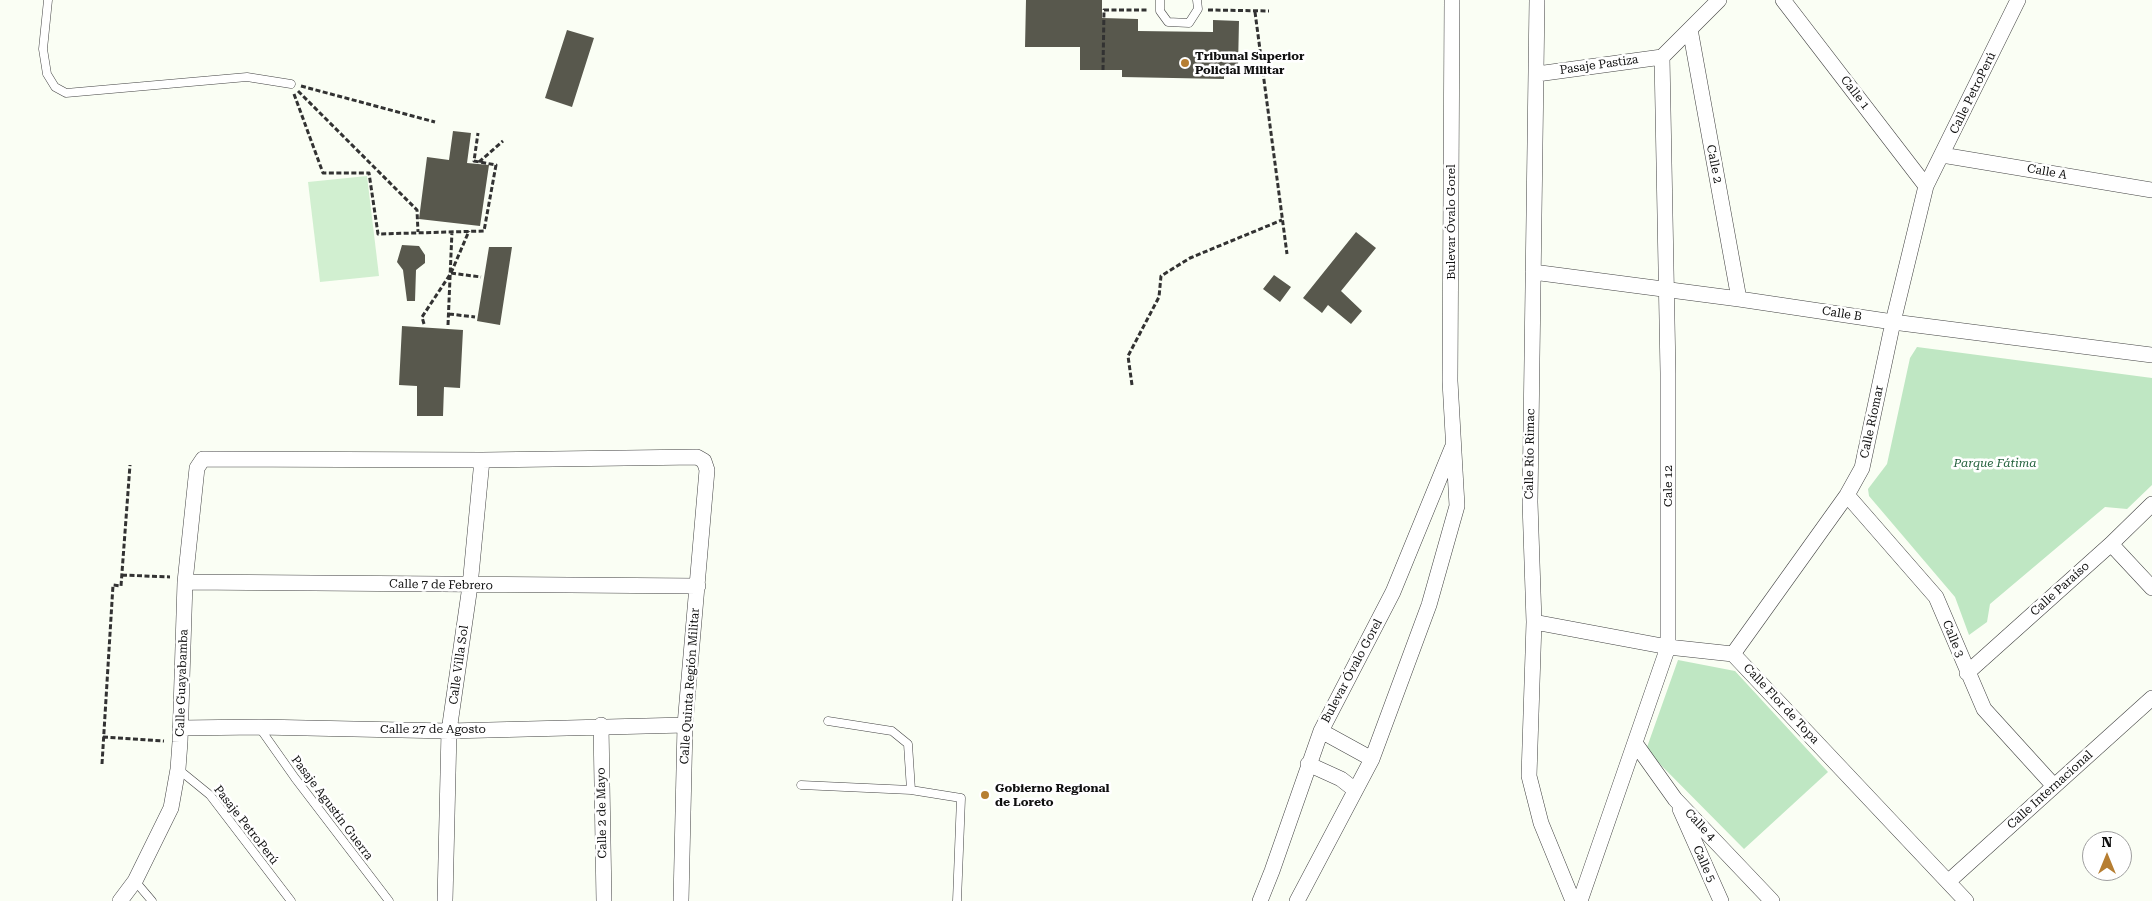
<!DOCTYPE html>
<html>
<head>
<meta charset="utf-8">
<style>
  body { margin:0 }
  #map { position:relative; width:2152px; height:901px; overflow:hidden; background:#fafef4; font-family:"Roboto Serif",serif }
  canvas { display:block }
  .north { position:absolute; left:2082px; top:831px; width:50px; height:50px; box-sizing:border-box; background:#fff; border:1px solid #9f9f9f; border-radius:50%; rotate:0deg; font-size:14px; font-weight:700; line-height:20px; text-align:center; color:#101010 }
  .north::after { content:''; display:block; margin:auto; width:18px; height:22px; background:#b67e32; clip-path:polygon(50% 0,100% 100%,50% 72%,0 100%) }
</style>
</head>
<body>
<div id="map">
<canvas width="2152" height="901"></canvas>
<div class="north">N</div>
</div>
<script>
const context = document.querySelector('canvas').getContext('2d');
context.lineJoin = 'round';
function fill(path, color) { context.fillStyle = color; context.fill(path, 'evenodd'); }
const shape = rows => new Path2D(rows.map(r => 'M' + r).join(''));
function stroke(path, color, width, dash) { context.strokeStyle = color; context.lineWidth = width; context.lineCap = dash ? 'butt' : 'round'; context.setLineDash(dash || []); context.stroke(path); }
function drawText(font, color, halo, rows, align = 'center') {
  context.font = font + ' "Roboto Serif",serif'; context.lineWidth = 5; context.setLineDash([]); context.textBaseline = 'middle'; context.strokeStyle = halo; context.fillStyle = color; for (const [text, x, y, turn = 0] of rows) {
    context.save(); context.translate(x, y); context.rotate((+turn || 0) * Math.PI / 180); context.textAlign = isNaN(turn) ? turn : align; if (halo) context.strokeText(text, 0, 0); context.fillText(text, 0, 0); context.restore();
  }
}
const green = shape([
  [1917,347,2152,378,2152,485,2127,509,2105,507,1990,604,1987,622,1969,635,1955,597,1869,496,1868,489,1887,464,1910,358],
  [1678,660,1735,671,1828,772,1744,849,1646,750]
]);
const pitch = shape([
  [367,176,379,276,320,282,308,182]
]);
const building = shape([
  [1026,0,1102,0,1102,18,1138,19,1138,31,1213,32,1213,20,1239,21,1238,67,1224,66,1224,79,1122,77,1122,70,1080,70,1080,47,1025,47],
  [567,30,594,38,572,107,545,98],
  [453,131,471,133,467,163,489,165,480,226,419,219,427,157,449,160],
  [1356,232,1376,248,1341,291,1362,311,1351,324,1328,305,1322,313,1303,298],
  [402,245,419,246,425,255,425,263,416,270,415,301,407,301,403,270,397,262],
  [489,247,512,247,500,325,477,321],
  [1274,275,1291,287,1280,302,1263,289],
  [402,326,463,330,460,388,444,387,443,416,417,416,417,386,399,385]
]);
const path = shape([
  [1208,10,1269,11],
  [1255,12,1287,254],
  [1103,70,1104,10,1148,10],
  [301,86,435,122],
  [298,91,417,210,418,232],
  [294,94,323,173,369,173,378,234,484,231,496,165,474,161,478,133],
  [479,162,503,141],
  [451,273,481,277],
  [449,314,475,317],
  [424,324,422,317,451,273,469,231],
  [448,325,452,231],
  [1132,385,1128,356,1159,297,1161,276,1190,258,1282,220],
  [122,575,170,577],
  [103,737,164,741],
  [102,764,113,585,121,586,130,465]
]);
const lane = shape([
  [48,0,43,49,47,74,55,87,66,93,247,77,291,84],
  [1160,0,1160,11,1168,22,1189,23,1198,9,1197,0],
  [828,721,892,731,908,744,911,790,961,798,957,901],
  [259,727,295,778,389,901],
  [178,769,210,795,291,901],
  [801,785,911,790],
  [135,881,152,901]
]);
const street = shape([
  [1537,0,1530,502,1534,622,1529,776,1541,823,1573,901],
  [1783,0,1926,186],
  [1690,29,1739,299],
  [1662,57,1719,0],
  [1537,74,1662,57],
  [1942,155,2152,190],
  [1533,272,1739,299,1893,322,2152,355],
  [1847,495,1936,597,1984,709,2054,786],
  [2111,544,2152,588],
  [185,582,698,586],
  [1534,622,1668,647,1733,654,1966,901],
  [1733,654,1847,495,1862,468,1893,322,1926,186,2018,0],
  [1967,673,2111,544,2152,504],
  [601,725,604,901],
  [180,728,259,727,449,731,685,725],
  [1321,731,1372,759],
  [1635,743,1675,799,1772,901],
  [1308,764,1341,779,1355,790],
  [1680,809,1721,901],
  [1949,881,2152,698],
  [120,901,135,881,171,808,178,769,180,742,185,582,197,468,203,459,482,460,697,457,704,461,707,470,685,725,681,901],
  [445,901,449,731,470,586,482,460],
  [1260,901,1272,871,1321,731,1393,592,1452,448],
  [1297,901,1372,759,1429,605,1457,506,1450,381,1452,0],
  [1580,901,1668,647,1668,373,1662,57]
]);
const markers = [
  [1185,63,5,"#b67e32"],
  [985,795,5,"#b67e32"]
];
const poiNames = [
  ["Tribunal Superior",1195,56],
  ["Policial Militar",1195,70],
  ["Gobierno Regional",995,788],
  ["de Loreto",995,802]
];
const streetNames = [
  ["Pasaje Pastiza",1599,65,-8],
  ["Calle 1",1855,93,52],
  ["Calle PetroPerú",1973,93,-64],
  ["Calle 2",1714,164,79],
  ["Calle A",2047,172,10],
  ["Bulevar Óvalo Gorel",1451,222,-90],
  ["Calle B",1842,314,9],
  ["Calle Ríomar",1872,422,-78],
  ["Calle Río Rimac",1530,454,-89],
  ["Cale 12",1668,486,-90],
  ["Calle 7 de Febrero",441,585,1],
  ["Calle Paraíso",2060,589,-42],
  ["Calle 3",1953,639,68],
  ["Calle Villa Sol",459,665,-82],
  ["Bulevar Óvalo Gorel",1352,671,-62],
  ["Calle Guayabamba",182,683,-88],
  ["Calle Quinta Región Militar",690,686,-86],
  ["Calle Flor de Topa",1781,704,47],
  ["Calle 27 de Agosto",433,729],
  ["Calle Internacional",2050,790,-42],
  ["Pasaje Agustín Guerra",332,808,53],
  ["Calle 2 de Mayo",602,813,-91],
  ["Pasaje PetroPerú",246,825,52],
  ["Calle 4",1700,825,47],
  ["Calle 5",1704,864,66]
];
const parkNames = [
  ["Parque Fátima",1995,463]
];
fill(green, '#bfe7c3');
fill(pitch, '#d1efd0');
fill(building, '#58584d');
stroke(lane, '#434343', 9);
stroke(street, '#434343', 16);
stroke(path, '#323232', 3, [5, 2.5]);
stroke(lane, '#fff', 8);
stroke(street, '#fff', 15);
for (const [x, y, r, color] of markers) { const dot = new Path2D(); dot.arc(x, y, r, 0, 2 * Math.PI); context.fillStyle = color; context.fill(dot); stroke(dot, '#fff', 2); }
drawText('bold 12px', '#101010', '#fff', poiNames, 'left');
drawText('12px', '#101010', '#fff', streetNames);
drawText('italic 12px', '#25633f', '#fff', parkNames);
</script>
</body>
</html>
